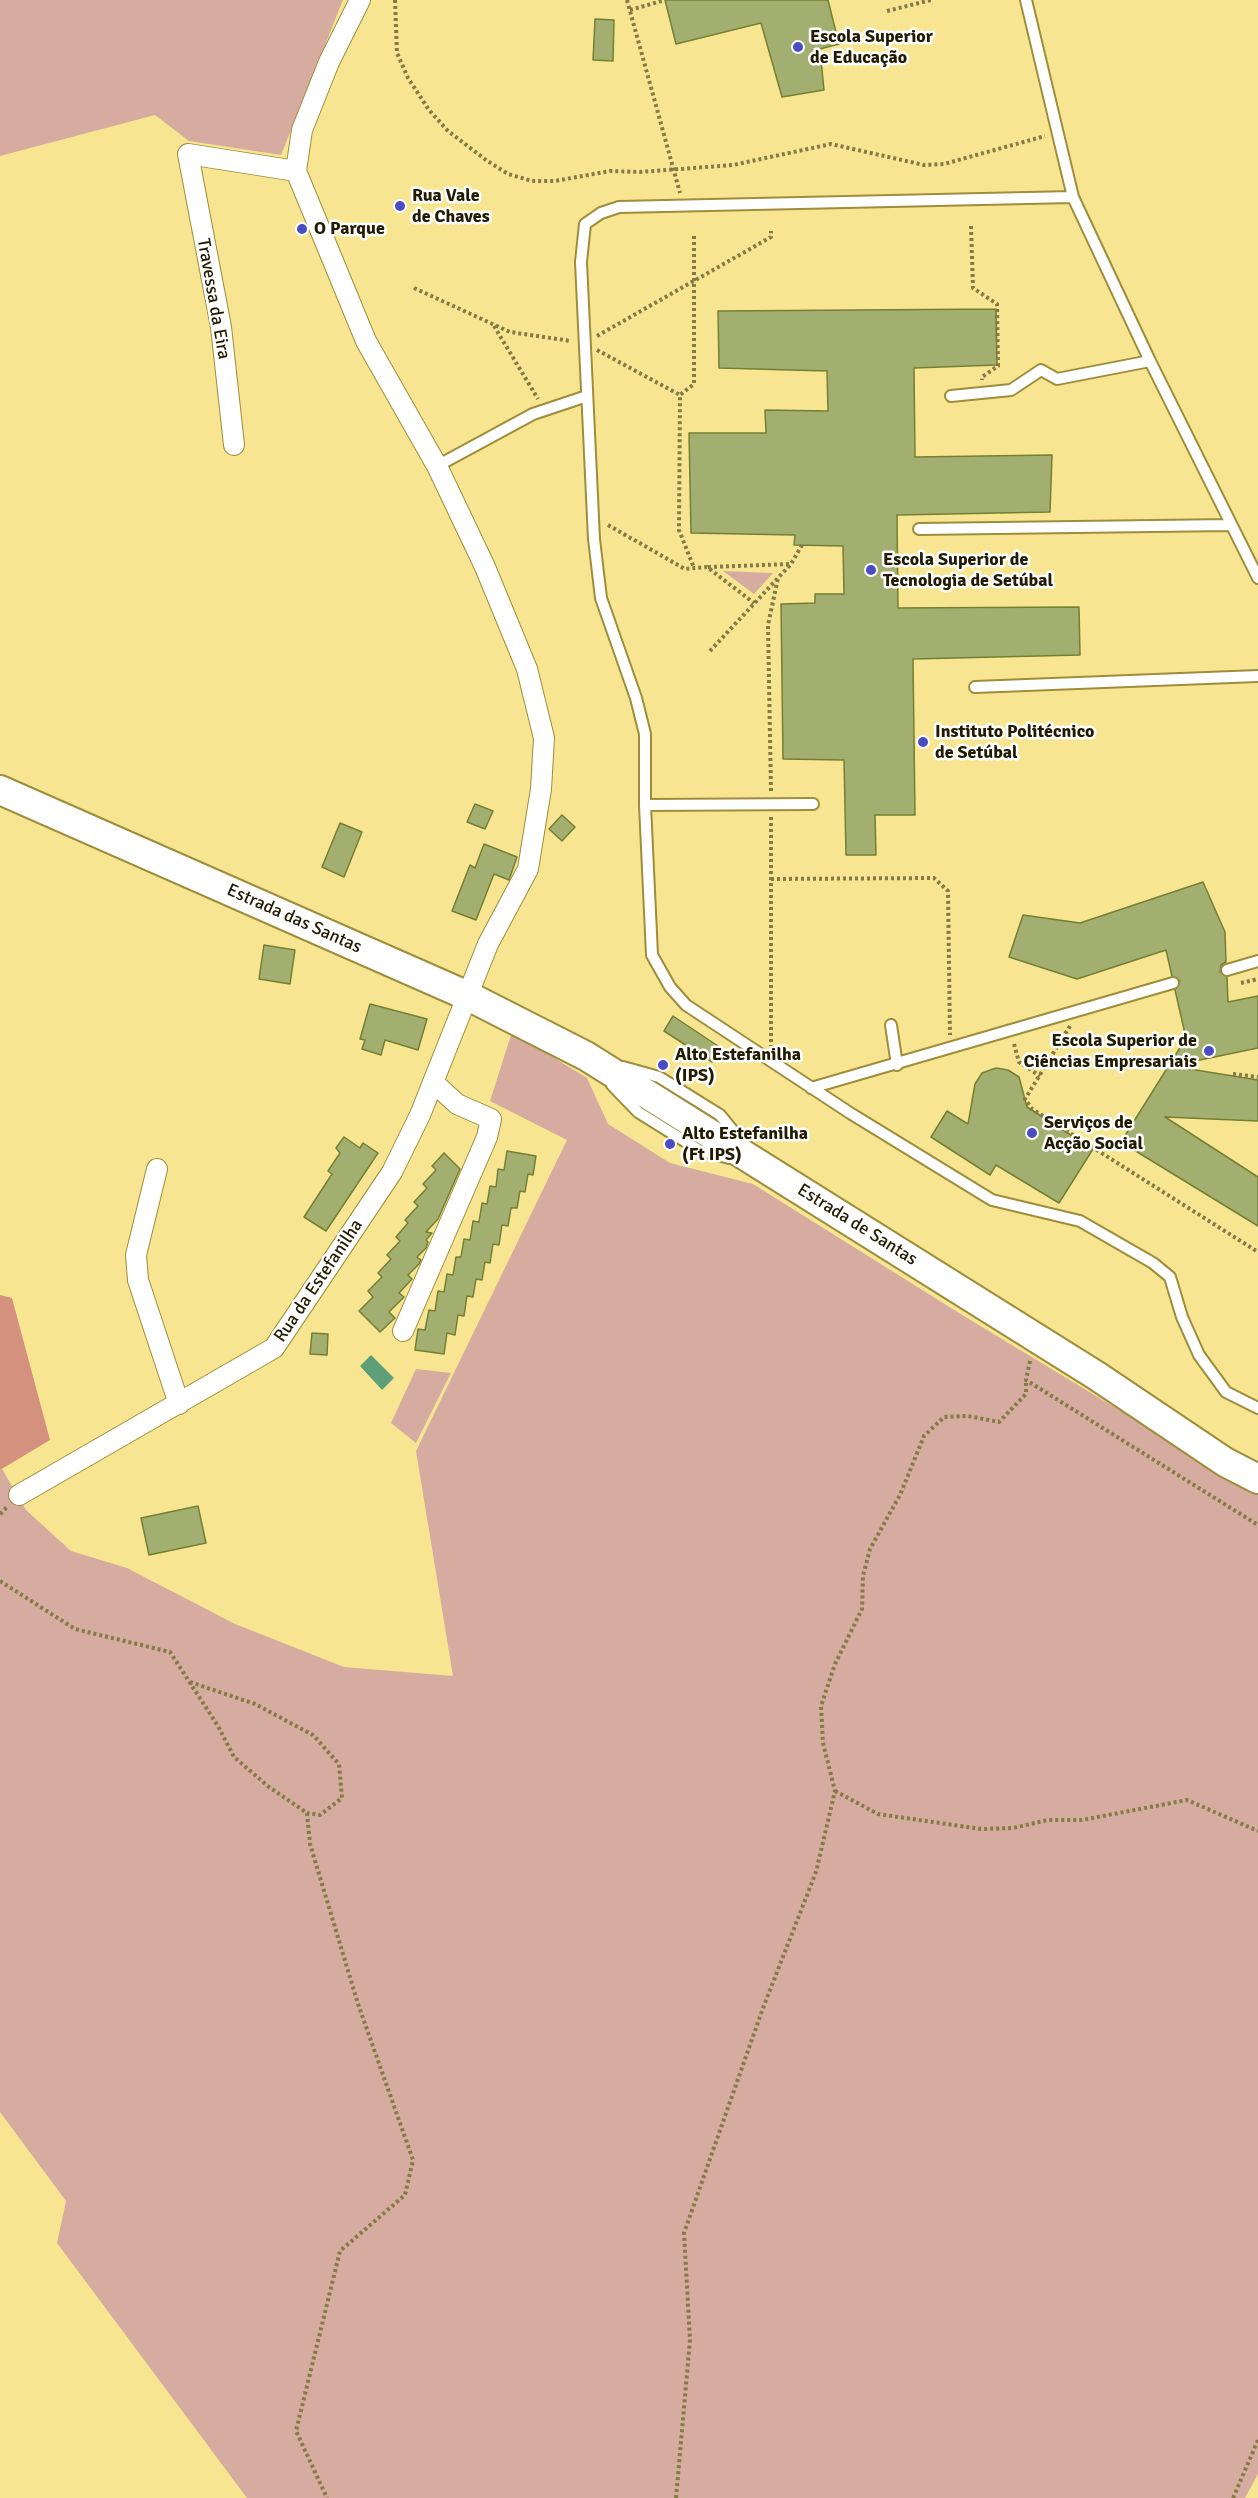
<!DOCTYPE html>
<html>
<head>
<meta charset="utf-8">
<style>
  body { margin:0 }
  canvas { display:block; background:#f7e592 }
</style>
</head>
<body>
<canvas width="1258" height="2498"></canvas>
<script>
const context = document.querySelector('canvas').getContext('2d');
context.lineJoin = 'round';
function fill(path, color) { context.fillStyle = color; context.fill(path, 'evenodd'); }
const shape = rows => new Path2D(rows.map(r => 'M' + r).join(''));
function stroke(path, color, width, dash) { context.strokeStyle = color; context.lineWidth = width; context.lineCap = dash ? 'butt' : 'round'; context.setLineDash(dash || []); context.stroke(path); }
function drawText(font, color, halo, rows, align = 'center') {
  context.font = font + ' Signika,sans-serif'; context.lineWidth = 5; context.setLineDash([]); context.textBaseline = 'middle'; context.strokeStyle = halo; context.fillStyle = color; for (const [text, x, y, turn = 0] of rows) {
    context.save(); context.translate(x, y); context.rotate((+turn || 0) * Math.PI / 180); context.textAlign = isNaN(turn) ? turn : align; if (halo) context.strokeText(text, 0, 0); context.fillText(text, 0, 0); context.restore();
  }
}
const green = shape([
  [0,0,343,0,281,155,189,141,155,115,0,156],
  [723,571,773,573,754,594],
  [512,1032,587,1078,608,1124,670,1163,753,1184,959,1313,1258,1494,1258,2474,1245,2498,247,2498,57,2243,66,2201,0,2112,0,1470,2,1469,26,1510,71,1551,127,1568,235,1624,344,1667,453,1676,416,1451,567,1140,490,1101],
  [416,1369,451,1373,416,1443,391,1423]
]);
const forest = shape([
  [0,1295,12,1298,50,1440,0,1470]
]);
const water = shape([
  [371,1355,394,1378,382,1390,360,1366]
]);
const building = shape([
  [665,0,828,0,839,44,820,49,824,90,782,97,761,23,676,44,665,0],
  [595,19,614,20,613,61,593,60,595,19],
  [996,309,997,365,914,368,915,457,1052,455,1050,512,897,515,898,608,1079,607,1080,655,913,659,915,815,875,815,876,855,846,855,844,760,783,759,781,604,815,603,815,594,844,594,843,546,794,545,795,535,691,533,689,433,766,433,765,410,828,411,827,371,719,368,718,311,996,309],
  [475,804,493,811,485,829,467,822,475,804],
  [562,815,575,827,562,841,549,829,562,815],
  [340,823,362,832,344,877,322,867,340,823],
  [484,844,517,857,509,880,494,874,476,920,452,911,470,865,475,868,484,844],
  [1203,882,1225,932,1226,962,1221,965,1220,972,1227,977,1228,1002,1258,996,1258,1048,1171,1066,1258,1080,1258,1121,1165,1117,1258,1177,1258,1226,1121,1142,1186,1038,1175,990,1180,981,1172,976,1166,950,1077,979,1009,957,1023,915,1080,923,1203,882],
  [264,945,295,950,290,984,259,979,264,945],
  [370,1004,427,1019,418,1050,385,1040,381,1055,362,1049,365,1040,360,1039,370,1004],
  [673,1016,721,1048,712,1062,664,1031,673,1016],
  [996,1068,1008,1070,1019,1077,1027,1107,1093,1149,1059,1203,996,1165,990,1175,931,1137,947,1111,968,1124,975,1084,982,1073,996,1068],
  [344,1137,360,1148,363,1143,378,1153,326,1231,304,1217,332,1174,328,1171,340,1153,336,1148,344,1137],
  [507,1151,536,1156,533,1175,528,1174,525,1192,520,1191,517,1208,511,1208,508,1226,502,1225,499,1245,493,1244,490,1263,485,1262,482,1280,476,1279,473,1297,467,1296,464,1316,458,1315,455,1335,447,1333,444,1354,415,1350,418,1329,425,1330,429,1310,435,1311,438,1291,444,1292,447,1274,453,1275,456,1257,461,1257,464,1239,470,1240,473,1221,479,1222,482,1203,487,1204,490,1186,496,1187,498,1169,504,1170,507,1151],
  [444,1153,460,1169,438,1219,426,1232,432,1233,426,1240,428,1242,426,1248,417,1257,421,1260,419,1264,408,1275,412,1279,399,1293,404,1297,389,1312,395,1318,380,1332,359,1311,373,1297,368,1291,382,1277,378,1273,391,1259,387,1255,400,1241,396,1237,408,1223,405,1220,418,1206,414,1202,427,1188,423,1184,436,1170,432,1166,444,1153],
  [312,1333,328,1334,327,1355,310,1354,312,1333],
  [198,1506,206,1543,149,1555,141,1518,198,1506]
]);
const path = shape([
  [395,0,397,53,408,78,429,110,448,131,486,160,508,174,532,181,555,181,610,171,640,172,733,165,831,144,924,165,944,164,1045,136],
  [627,0,680,193],
  [630,10,665,0],
  [887,11,931,0],
  [971,226,973,288,997,304,998,366,982,377,982,380],
  [694,236,694,384,680,395,679,530,694,568],
  [414,288,510,332,571,341],
  [494,326,538,399],
  [597,336,771,237,771,231],
  [597,350,680,395],
  [608,525,685,569,707,567,754,603],
  [708,567,791,564],
  [710,651,791,564,802,545],
  [771,791,768,625,778,578],
  [771,817,771,1046],
  [771,879,934,878,948,891,950,1035],
  [1241,983,1258,979],
  [1070,1026,1025,1099,1032,1109,1258,1252],
  [1014,1044,1019,1062,1040,1076],
  [1233,1074,1258,1077],
  [1030,1361,1026,1380,1258,1525],
  [0,1514,7,1507],
  [0,1581,75,1629,170,1652,218,1726,234,1757,269,1787,307,1813,310,1844,358,2004,413,2160,405,2195,340,2251,296,2431,327,2498],
  [190,1682,255,1704,313,1735,339,1764,342,1798,320,1815,307,1813],
  [835,1791,878,1814,981,1829,1013,1828,1048,1820,1082,1820,1187,1800,1258,1831],
  [676,2498,690,2340,684,2233,763,2008,816,1872,835,1791,823,1743,821,1706,835,1664,862,1609,863,1576,870,1549,900,1495,924,1436,944,1417,968,1416,999,1422,1026,1394,1026,1380],
  [1233,2498,1258,2440]
]);
const service = shape([
  [1026,0,1073,197,1150,361,1258,578],
  [1073,197,619,207,601,213,585,224,581,262,594,539,601,598,636,698,645,734,645,805,652,955,670,987,686,1005,850,1113,992,1200,1080,1221,1153,1263,1170,1277,1182,1317,1199,1355,1226,1392,1258,1408],
  [951,396,1011,390,1041,370,1057,379,1150,361],
  [437,466,533,414,587,396],
  [919,529,1231,525],
  [975,687,1258,676],
  [645,805,813,804],
  [1227,970,1258,961],
  [891,1025,897,1065],
  [623,1067,659,1077,720,1115,742,1142],
  [612,1085,638,1112,699,1150,729,1158],
  [811,1088,1173,983]
]);
const minor = shape([
  [234,445,221,327,188,154,296,171],
  [157,1169,136,1255,138,1280,179,1404],
  [403,1331,487,1137,491,1119,457,1104,433,1082],
  [19,1495,274,1348,392,1172,420,1115,488,944,528,869,541,789,544,738,527,669,485,567,437,466,366,341,296,171,302,130,329,62,360,0]
]);
const secondary = shape([
  [0,790,468,996,586,1056,1097,1376,1225,1462,1258,1479]
]);
const markers = [
  [798,47,6,"#4b4bc2"],
  [400,206,6,"#4b4bc2"],
  [302,229,6,"#4b4bc2"],
  [871,570,6,"#4b4bc2"],
  [923,742,6,"#4b4bc2"],
  [1209,1051,6,"#4b4bc2"],
  [663,1065,6,"#4b4bc2"],
  [1032,1133,6,"#4b4bc2"],
  [670,1144,6,"#4b4bc2"]
];
const poiNames = [
  ["Escola Superior",810,37],
  ["de Educação",810,58],
  ["Rua Vale",412,196],
  ["de Chaves",412,217],
  ["O Parque",314,229],
  ["Escola Superior de",883,560],
  ["Tecnologia de Setúbal",883,581],
  ["Instituto Politécnico",935,732],
  ["de Setúbal",935,753],
  ["Escola Superior de",1197,1041,"right"],
  ["Ciências Empresariais",1197,1062,"right"],
  ["Alto Estefanilha",675,1055],
  ["(IPS)",675,1076],
  ["Serviços de",1044,1123],
  ["Acção Social",1044,1144],
  ["Alto Estefanilha",682,1134],
  ["(Ft IPS)",682,1155]
];
const streetNames = [
  ["Travessa da Eira",213,299,80],
  ["Estrada das Santas",294,919,24],
  ["Estrada de Santas",857,1225,32],
  ["Rua da Estefanilha",319,1281,-56]
];
fill(green, '#d5ac9f');
fill(forest, '#d4917d');
fill(water, '#5e9e79');
fill(building, '#a3af70');
stroke(building, '#748031', 1.5);
stroke(service, '#9e8d3a', 14);
stroke(minor, '#9e8d3a', 22);
stroke(secondary, '#9e8d3a', 32);
stroke(path, '#857945', 4, [3, 3]);
stroke(service, '#fff', 10);
stroke(minor, '#fff', 20);
stroke(secondary, '#fff', 28);
for (const [x, y, r, color] of markers) { const dot = new Path2D(); dot.arc(x, y, r, 0, 2 * Math.PI); context.fillStyle = color; context.fill(dot); stroke(dot, '#fff', 2); }
drawText('bold 18px', '#211b02', '#fff', poiNames, 'left');
drawText('18px', '#211b02', '#fff', streetNames);
</script>
</body>
</html>
